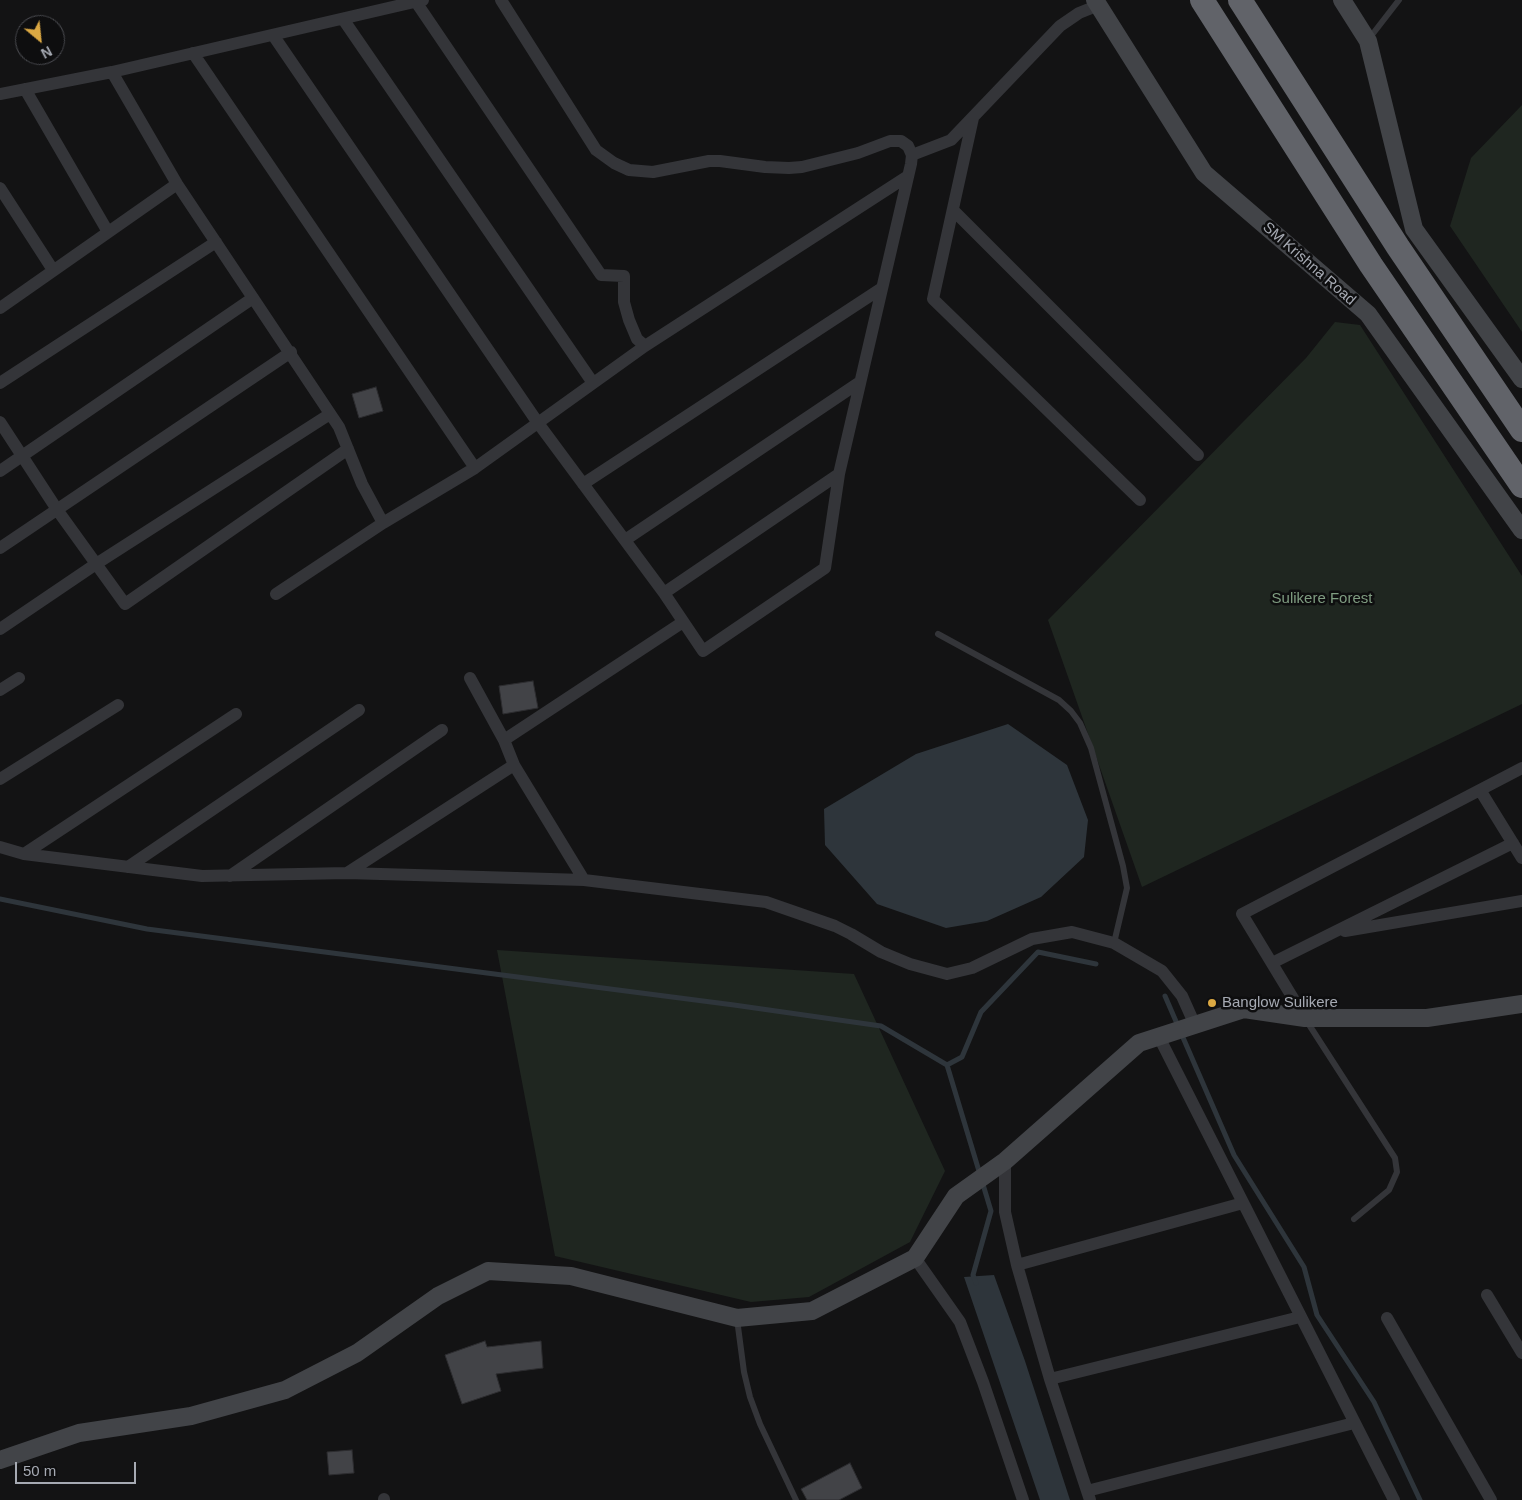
<!DOCTYPE html>
<html>
<head>
<meta charset="utf-8">
<style>
  body { margin:0 }
  #map { position:relative; width:1522px; height:1500px; overflow:hidden; background:#131314; font-family:Helvetica,sans-serif }
  canvas { display:block }
  .north { position:absolute; left:15px; top:15px; width:50px; height:50px; box-sizing:border-box; background:#0e0e0f; border:1px solid #4b4c51; border-radius:50%; rotate:152deg; font-size:14px; font-weight:700; line-height:20px; text-align:center; color:#a6aab3 }
  .north::after { content:''; display:block; margin:auto; width:18px; height:22px; background:#dca943; clip-path:polygon(50% 0,100% 100%,50% 72%,0 100%) }
  .scale { position:absolute; left:15px; top:1462px; width:121px; height:22px; box-sizing:border-box; border:2px solid #a6aab3; border-top:0; padding-left:6px; font-size:15px; line-height:18px; white-space:nowrap; color:#a6aab3; -webkit-text-stroke:4px #0e0e0f; paint-order:stroke }
</style>
</head>
<body>
<div id="map">
<canvas width="1522" height="1500"></canvas>
<div class="north">N</div>
<div class="scale">50 m</div>
</div>
<script>
const context = document.querySelector('canvas').getContext('2d');
context.lineJoin = 'round';
function fill(path, color) { context.fillStyle = color; context.fill(path, 'evenodd'); }
const shape = rows => new Path2D(rows.map(r => 'M' + r).join(''));
function stroke(path, color, width, dash) { context.strokeStyle = color; context.lineWidth = width; context.lineCap = dash ? 'butt' : 'round'; context.setLineDash(dash || []); context.stroke(path); }
function drawText(font, color, halo, rows, align = 'center') {
  context.font = font + ' Helvetica,sans-serif'; context.lineWidth = 5; context.setLineDash([]); context.textBaseline = 'middle'; context.strokeStyle = halo; context.fillStyle = color; for (const [text, x, y, turn = 0] of rows) {
    context.save(); context.translate(x, y); context.rotate((+turn || 0) * Math.PI / 180); context.textAlign = isNaN(turn) ? turn : align; if (halo) context.strokeText(text, 0, 0); context.fillText(text, 0, 0); context.restore();
  }
}
const green = shape([
  [1522,105,1522,332,1450,226,1471,158],
  [1335,322,1360,325,1522,576,1522,704,1142,887,1048,620,1306,358],
  [497,950,854,974,945,1171,910,1242,809,1297,751,1302,555,1256]
]);
const water = shape([
  [1008,724,1067,765,1088,820,1084,857,1041,897,987,921,946,928,877,904,825,845,824,809,916,754],
  [994,1275,1025,1361,1070,1500,1040,1500,964,1277]
]);
const stream = shape([
  [0,899,147,929,734,1005,881,1026,947,1065,991,1211,973,1275,976,1283],
  [1165,996,1234,1155,1304,1267,1317,1315,1374,1402,1420,1500],
  [947,1065,962,1057,981,1012,1038,952,1096,964]
]);
const building = shape([
  [376,387,383,411,359,418,352,394,376,387],
  [533,681,538,708,503,714,499,686,533,681],
  [485,1341,487,1347,541,1341,543,1368,496,1374,501,1391,462,1404,445,1355,485,1341],
  [352,1450,354,1473,329,1475,327,1452,352,1450],
  [850,1463,862,1488,839,1500,807,1500,801,1489,850,1463]
]);
const lane = shape([
  [1368,40,1399,0],
  [938,634,1059,700,1071,711,1080,723,1091,748,1123,866,1127,888,1114,943],
  [1306,1020,1395,1158,1397,1172,1389,1190,1354,1219],
  [737,1319,744,1372,750,1397,760,1424,796,1500]
]);
const street = shape([
  [416,2,601,275,624,276,624,302,629,320,637,339,645,346],
  [343,19,593,383],
  [273,35,538,423,664,593,703,651,825,568,839,474,911,164,912,155,908,146,901,141,890,141,858,153,802,167,789,168,765,167,720,161,709,161,653,172,629,170,614,163,596,150,501,0],
  [193,53,475,468],
  [112,72,177,184,339,427,362,484,383,523],
  [25,89,108,232],
  [0,94,112,72,423,0],
  [973,118,933,299,1140,500],
  [912,155,951,140,1060,26,1079,13,1099,5],
  [0,188,53,270],
  [953,210,1198,455],
  [0,308,177,184],
  [0,383,216,242],
  [0,422,58,511,125,604,348,449],
  [0,471,253,298],
  [583,484,882,288],
  [625,540,860,382],
  [0,548,291,352],
  [664,593,839,474],
  [276,594,383,523,475,468,645,346,908,176],
  [0,629,96,564,330,414],
  [470,678,504,740,514,765,584,880],
  [0,690,19,678],
  [504,740,683,622],
  [0,779,118,705],
  [1480,790,1522,858],
  [0,847,24,854,202,876,347,873,584,880,766,902,835,926,851,934,881,952,910,964,947,974,972,968,1032,939,1072,932,1114,943,1162,971,1182,996,1195,1025],
  [24,854,236,714],
  [128,867,359,710],
  [347,873,514,765],
  [230,876,442,730],
  [1345,931,1522,901],
  [1272,963,1513,843],
  [1305,1018,1242,914,1522,768],
  [1159,1037,1394,1500],
  [1005,1161,1005,1212,1017,1265],
  [915,1258,960,1322,983,1382,1023,1500],
  [1487,1295,1522,1353],
  [1387,1318,1491,1500],
  [1050,1379,1300,1317],
  [1087,1491,1354,1423],
  [384,1499,384,1500],
  [1090,1500,1050,1379,1017,1265,1243,1203]
]);
const secondary = shape([
  [1095,0,1204,173,1368,314,1522,530],
  [1342,0,1368,41,1414,229,1522,379],
  [0,1460,79,1433,191,1416,285,1390,357,1353,438,1296,488,1271,571,1276,737,1318,812,1311,915,1258,956,1196,1005,1161,1139,1043,1244,1009,1305,1018,1427,1018,1522,1004]
]);
const highway = shape([
  [1202,0,1371,265,1522,486],
  [1240,0,1398,247,1522,430]
]);
const markers = [
  [1212,1003,5,"#dca943"]
];
const streetNames = [
  ["SM Krishna Road",1309,264,41]
];
const parkNames = [
  ["Sulikere Forest",1322,599]
];
const poiNames = [
  ["Banglow Sulikere",1222,1003]
];
fill(green, '#1f2620');
fill(water, '#2e353b');
stroke(stream, '#2e353b', 5);
fill(building, '#424347');
stroke(building, '#2d2d30', 1);
stroke(lane, '#343539', 6);
stroke(street, '#343539', 12);
stroke(secondary, '#424448', 18);
stroke(highway, '#616369', 24);
for (const [x, y, r, color] of markers) { const dot = new Path2D(); dot.arc(x, y, r, 0, 2 * Math.PI); context.fillStyle = color; context.fill(dot); stroke(dot, '#0e0e0f', 2); }
drawText('15px', '#a6aab3', '#0e0e0f', streetNames);
drawText('15px', '#7f9c81', '#0e0e0f', parkNames);
drawText('15px', '#a6aab3', '#0e0e0f', poiNames, 'left');
</script>
</body>
</html>
